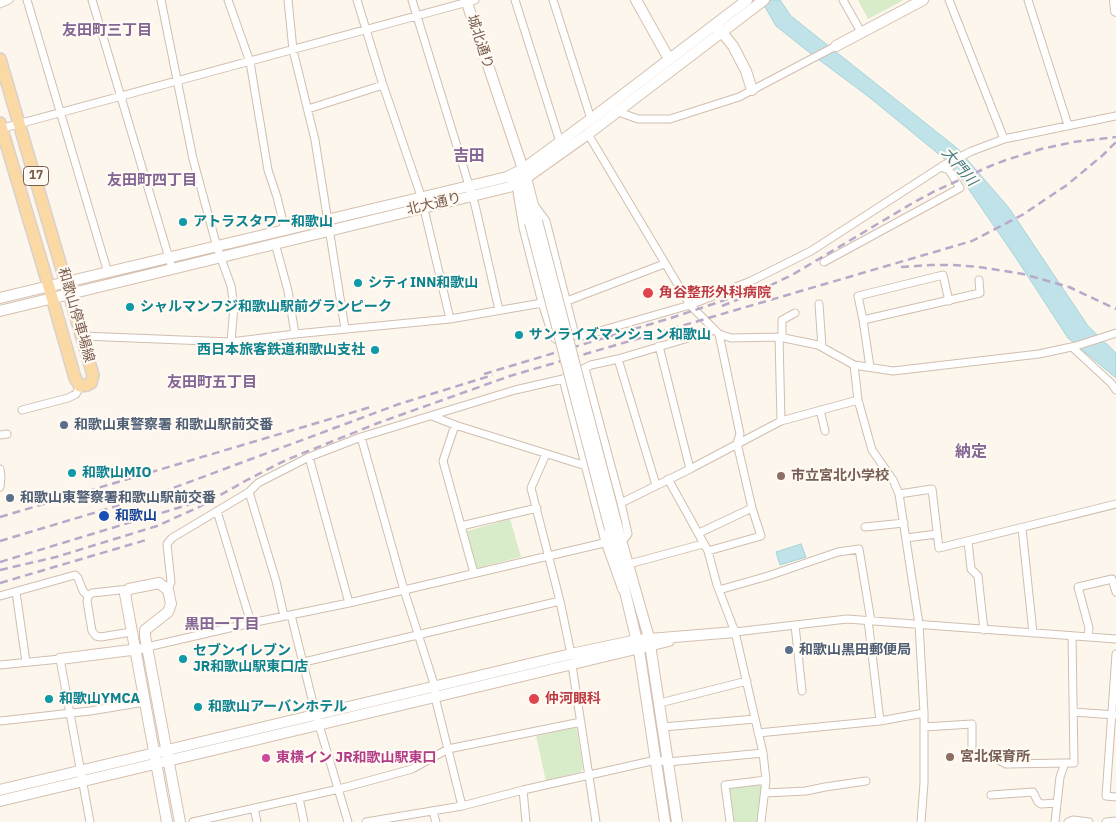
<!DOCTYPE html>
<html>
<head>
<meta charset="utf-8">
<style>
  body { margin:0 }
  canvas { display:block; background:#fdf6ec }
</style>
</head>
<body>
<canvas width="1116" height="822"></canvas>
<script>
const context = document.querySelector('canvas').getContext('2d');
context.lineJoin = 'round';
function fill(path, color) { context.fillStyle = color; context.fill(path, 'evenodd'); }
const shape = rows => new Path2D(rows.map(r => 'M' + r).join(''));
function stroke(path, color, width, dash) { context.strokeStyle = color; context.lineWidth = width; context.lineCap = dash ? 'butt' : 'round'; context.setLineDash(dash || []); context.stroke(path); }
function drawText(font, color, halo, rows, align = 'center') {
  context.font = font + ' "IBM Plex Sans","Noto Sans JP",sans-serif'; context.lineWidth = 4.5; context.setLineDash([]); context.textBaseline = 'middle'; context.strokeStyle = halo; context.fillStyle = color; for (const [text, x, y, turn = 0] of rows) {
    context.save(); context.translate(x, y); context.rotate((+turn || 0) * Math.PI / 180); context.textAlign = isNaN(turn) ? turn : align; if (halo) context.strokeText(text, 0, 0); context.fillText(text, 0, 0); context.restore();
  }
}
const green = shape([
  [858,0,904,0,868,19],
  [510,519,521,557,477,568,467,531],
  [574,727,577,729,583,769,580,772,546,781,536,736],
  [763,784,760,822,733,822,728,789,730,786]
]);
const water = shape([
  [761,0,780,0,791,16,958,149,1009,208,1088,326,1116,353,1116,378,1068,338,1016,258,952,165,869,97,810,53,776,26,761,0],
  [801,544,806,557,780,565,776,552,801,544]
]);
const street = shape([
  [27,0,108,273],
  [92,0,172,268],
  [161,0,193,159,217,247,231,286,234,306,231,342],
  [228,0,250,62,268,170,277,197,285,230],
  [288,0,293,50,315,140,345,329],
  [357,0,383,85,421,196,450,319],
  [412,0,475,205,499,310],
  [515,0,560,142],
  [553,0,591,119],
  [843,0,861,32],
  [949,0,1004,139],
  [1028,0,1068,125],
  [0,4,9,0],
  [308,109,383,85],
  [615,109,616,111,638,119,670,119,739,97,836,46],
  [0,129,475,0],
  [588,134,690,305,719,334,731,338,779,337,818,345,854,365,893,371,1039,354,1076,346,1116,333],
  [520,190,517,192,523,228,542,303,553,337,557,340,575,335,579,337,690,305,751,281,811,251,944,165,972,151,1004,139,1116,116],
  [535,206,546,221,575,335],
  [275,243,288,291,295,334],
  [824,262,960,188,949,170,941,167],
  [819,304,822,347],
  [863,320,858,296,943,275,949,301],
  [83,336,231,342,295,334,450,319,542,303,567,301,664,264],
  [779,337,781,421],
  [782,337,782,320,795,313],
  [659,346,690,469],
  [1072,347,1111,383,1116,390],
  [618,359,656,485],
  [854,365,858,400,872,450,893,480,899,494,912,579,919,624,924,713,924,783,921,822],
  [870,367,863,320,980,293,979,280],
  [563,379,605,542,622,590],
  [22,410,68,398,76,394,80,386],
  [820,410,825,431],
  [432,416,455,425,586,466],
  [455,425,443,461,474,573],
  [0,435,7,434],
  [361,437,404,590,435,687,435,697,462,806],
  [546,454,531,488,560,601,571,654],
  [309,457,349,603],
  [0,469,1,477,0,487],
  [668,479,708,551,717,585,735,632,763,753,766,780,761,822],
  [249,492,276,581,284,616],
  [899,494,932,489,939,548,1116,504],
  [621,503,690,469,781,421,858,400],
  [217,511,251,623],
  [461,526,537,508],
  [865,527,904,523],
  [1022,528,1033,633],
  [699,533,752,508],
  [906,538,937,534],
  [968,541,971,569,978,576,984,630],
  [708,551,761,536,752,508,737,443,740,434,719,334],
  [629,564,703,544],
  [168,590,171,582,167,544,172,538,249,492,258,483,309,457,361,437,515,390,563,379,591,365,618,359,715,330],
  [719,590,768,576,838,552,859,549,871,621],
  [16,592,26,662],
  [0,596,75,575,78,578,83,591,88,596,87,601,92,631,96,636,101,637,131,632],
  [88,596,92,593,129,589],
  [291,615,316,715,348,822],
  [868,620,880,721],
  [795,625,802,691],
  [735,632,847,619,1116,639],
  [1088,637,1089,628,1078,587,1112,579,1116,592],
  [147,647,251,623,349,603,625,538,628,534,621,503,585,369],
  [1116,654,1106,796,1116,797],
  [304,662,560,601],
  [0,665,60,659,90,822],
  [572,665,596,822],
  [660,703,747,681],
  [1073,712,1116,715],
  [0,721,90,711,145,702],
  [663,727,755,719],
  [924,727,972,724,972,754,991,756,1006,764,1065,763,1060,777,1055,822],
  [758,733,880,721,924,713],
  [1065,763,1074,763,1072,636],
  [523,790,526,822],
  [765,793,806,791,825,787,866,781],
  [991,795,1033,792,1038,802,1041,804,1057,803],
  [299,798,304,822],
  [254,808,257,822],
  [433,812,436,822],
  [193,822,339,789,412,769,448,749,581,722],
  [366,822,462,806,523,790,656,760,668,762,763,753],
  [730,822,725,785,766,780],
  [1068,822,1073,820,1089,822],
  [1106,822,1116,821]
]);
const secondary = shape([
  [466,0,526,178,537,221],
  [636,0,669,59],
  [1115,0,1116,11],
  [717,26,733,46,746,71,752,90],
  [836,46,923,0],
  [518,176,530,223],
  [0,298,507,177,523,169,591,119,747,0],
  [0,311,509,187,526,178,588,134,764,0],
  [617,526,649,638,677,822],
  [610,529,639,650,665,822],
  [60,659,139,649],
  [0,790,571,654,637,640,735,632],
  [0,801,669,641],
  [167,822,125,594,129,589,159,583,168,590,171,604,168,612,145,630,145,636,180,822]
]);
const primary = shape([
  [0,59,93,375,91,383,87,385,80,386,75,378,49,287,0,123]
]);
const rail = shape([
  [901,267,931,265,953,265,979,267,1023,274,1069,287,1116,309],
  [722,306,754,293,792,275,911,204,935,191,988,167,1006,160,1041,149,1074,142,1116,137],
  [484,374,671,318,728,299],
  [0,517,374,406],
  [0,541,157,494,399,404,493,375],
  [0,562,194,503],
  [0,570,56,557,157,526,199,507,247,480,286,460,378,423,510,376,972,241,1022,215,1067,185,1103,155,1116,142],
  [0,583,146,540]
]);
const secondaryBridge = shape([
  [537,221,617,526],
  [530,223,610,529]
]);
const markers = [
  [183,222,5,"#0f9aa8"],
  [358,283,5,"#0f9aa8"],
  [648,293,6,"#e0444e"],
  [130,307,5,"#0f9aa8"],
  [519,335,5,"#0f9aa8"],
  [375,350,5,"#0f9aa8"],
  [64,425,5,"#5c6f8a"],
  [72,473,5,"#0f9aa8"],
  [781,476,5,"#8d6e63"],
  [10,498,5,"#5c6f8a"],
  [104,516,6,"#1a4fb4"],
  [789,650,5,"#5c6f8a"],
  [183,659,5,"#0f9aa8"],
  [49,699,5,"#0f9aa8"],
  [534,699,6,"#e0444e"],
  [198,707,5,"#0f9aa8"],
  [950,757,5,"#8d6e63"],
  [266,758,5,"#d1479c"]
];
const shields = [
  [36,176,25]
];
const shieldNames = [
  ["17",36,176]
];
const streetNames = [
  ["城北通り",480,42,72],
  ["北大通り",434,204,-13],
  ["和歌山停車場線",76,315,74]
];
const cultureNames = [
  ["アトラスタワー和歌山",193,222],
  ["シティINN和歌山",368,283],
  ["シャルマンフジ和歌山駅前グランピーク",140,307],
  ["サンライズマンション和歌山",529,335],
  ["西日本旅客鉄道和歌山支社",365,350,"right"],
  ["和歌山MIO",82,473],
  ["セブンイレブン",193,651],
  ["JR和歌山駅東口店",193,667],
  ["和歌山YMCA",59,699],
  ["和歌山アーバンホテル",208,707]
];
const healthNames = [
  ["角谷整形外科病院",659,293],
  ["仲河眼科",545,699]
];
const serviceNames = [
  ["和歌山東警察署 和歌山駅前交番",74,425],
  ["和歌山東警察署和歌山駅前交番",20,498],
  ["和歌山黒田郵便局",799,650]
];
const educationNames = [
  ["市立宮北小学校",791,476],
  ["宮北保育所",960,757]
];
const transitNames = [
  ["和歌山",115,516]
];
const hotelNames = [
  ["東横イン JR和歌山駅東口",276,758]
];
const neighbourhoodNames = [
  ["友田町三丁目",107,31],
  ["友田町四丁目",152,181],
  ["友田町五丁目",212,383],
  ["黒田一丁目",222,625]
];
const waterNames = [
  ["大門川",959,167,49]
];
const quarterNames = [
  ["吉田",469,156],
  ["納定",971,452]
];
fill(green, '#d8ecc9');
fill(water, '#bfe3e8');
stroke(water, '#a5d3da', 1);
stroke(street, '#d1beb0', 9);
stroke(secondary, '#d6c0b0', 12);
stroke(primary, '#dad1cd', 14);
stroke(street, '#fff', 7);
stroke(secondary, '#fff', 10);
stroke(primary, '#fbd9a5', 11);
stroke(rail, '#b9a8c9', 2.5, [8, 5]);
stroke(secondaryBridge, '#d6c0b0', 12, []);
stroke(secondaryBridge, '#fff', 10);
for (const [x, y, r, color] of markers) { const dot = new Path2D(); dot.arc(x, y, r, 0, 2 * Math.PI); context.fillStyle = color; context.fill(dot); stroke(dot, '#fffaf3', 2); }
for (const [x, y, w] of shields) { const box = new Path2D(); box.roundRect(x - w / 2, y - 9.5, w, 19, 4); context.fillStyle = '#fffaf3'; context.fill(box); stroke(box, '#7a5c4d', 1); }
drawText('bold 12px', '#7a5c4d', null, shieldNames);
drawText('14px', '#7a5c4d', '#fffaf3', streetNames);
drawText('bold 14px', '#0d838f', '#fffaf3', cultureNames, 'left');
drawText('bold 14px', '#be3a42', '#fffaf3', healthNames, 'left');
drawText('bold 14px', '#4e5e75', '#fffaf3', serviceNames, 'left');
drawText('bold 14px', '#785e54', '#fffaf3', educationNames, 'left');
drawText('bold 14px', '#164399', '#fffaf3', transitNames, 'left');
drawText('bold 14px', '#b23c85', '#fffaf3', hotelNames, 'left');
drawText('bold 15px', '#846695', '#fffaf3', neighbourhoodNames);
drawText('italic 15px', '#437c86', '#fffaf3', waterNames);
drawText('bold 16px', '#846695', '#fffaf3', quarterNames);
</script>
</body>
</html>
